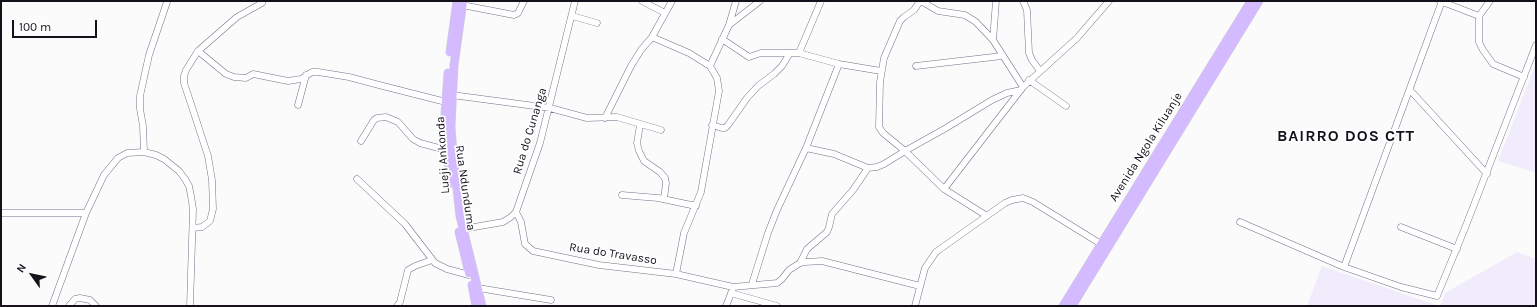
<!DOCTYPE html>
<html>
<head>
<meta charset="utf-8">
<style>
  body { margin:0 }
  #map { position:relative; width:1537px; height:307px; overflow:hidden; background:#fbfbfb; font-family:Karla,sans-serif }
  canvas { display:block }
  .frame { position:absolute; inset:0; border:2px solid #15111b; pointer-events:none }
  .north { position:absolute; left:12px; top:255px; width:40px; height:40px; -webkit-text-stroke:3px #fff; paint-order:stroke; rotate:303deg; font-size:11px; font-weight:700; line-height:16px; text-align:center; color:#15111b }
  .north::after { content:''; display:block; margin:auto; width:14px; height:18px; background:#15111b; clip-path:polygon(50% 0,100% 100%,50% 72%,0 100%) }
  .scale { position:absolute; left:12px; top:20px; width:85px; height:18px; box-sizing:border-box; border:2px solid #15111b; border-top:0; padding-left:5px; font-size:12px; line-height:14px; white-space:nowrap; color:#15111b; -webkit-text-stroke:3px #fff; paint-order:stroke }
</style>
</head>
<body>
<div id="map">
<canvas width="1537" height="307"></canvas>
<div class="frame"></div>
<div class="north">N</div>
<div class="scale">100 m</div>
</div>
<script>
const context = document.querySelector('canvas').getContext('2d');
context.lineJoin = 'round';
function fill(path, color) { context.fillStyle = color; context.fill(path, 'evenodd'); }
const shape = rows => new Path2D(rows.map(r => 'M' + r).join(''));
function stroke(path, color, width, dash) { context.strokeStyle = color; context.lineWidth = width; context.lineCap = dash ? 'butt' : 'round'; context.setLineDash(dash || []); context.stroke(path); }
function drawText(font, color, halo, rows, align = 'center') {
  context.font = font + ' Karla,sans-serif'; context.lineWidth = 3.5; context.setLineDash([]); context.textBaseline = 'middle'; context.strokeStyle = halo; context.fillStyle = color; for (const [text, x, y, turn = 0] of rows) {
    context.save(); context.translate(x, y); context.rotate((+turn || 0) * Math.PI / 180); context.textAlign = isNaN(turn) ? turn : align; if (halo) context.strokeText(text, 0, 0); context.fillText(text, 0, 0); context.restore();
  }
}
const built = shape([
  [1536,63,1536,173,1498,161],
  [1517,252,1536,259,1536,306,1440,306,1445,293],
  [1322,266,1439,306,1307,306]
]);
const minor = shape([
  [642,1,665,13],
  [672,1,652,37,689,53,710,66,717,78,719,91,701,192,684,233,676,274],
  [920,1,914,10,904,17,900,21,884,58,880,82,879,127,883,133,905,151,946,128,992,100,1007,93,1021,90],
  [921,1,938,11,965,15,976,22,993,40],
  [996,1,993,40,1023,87],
  [1023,1,1027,10,1029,53,1032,60,1040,71],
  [1440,1,1479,16],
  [1490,1,1479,16,1479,42,1483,50,1493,64,1524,77],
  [462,5,514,15,518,13,524,1],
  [572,16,597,23],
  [729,25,760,1],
  [722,39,749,57,761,53,799,53,839,64,881,71],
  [198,51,226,74,234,77,246,78,253,74,288,81,301,79,312,72,318,72,349,77,379,85,446,102],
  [799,53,821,1],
  [710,66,729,25,736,1],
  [916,66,1002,56],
  [1029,80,1066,106],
  [1410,90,1487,174],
  [452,95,550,108,587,118,617,117,661,130],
  [298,105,306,75],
  [605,118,631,66,641,50,652,37],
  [640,125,637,143,639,151,644,161,660,172,665,178,666,183,664,199],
  [712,125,722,128,725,128,728,125,747,98,758,86,774,74,782,66,790,53],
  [361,141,374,120,377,118,386,117,398,122,413,139,420,143,446,150],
  [806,148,834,154,868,168,877,167,884,164,905,151,944,189],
  [144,152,143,126,140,109,140,96,149,55,167,2],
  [357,179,405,224,435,263,447,269,469,275],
  [622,195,658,198,696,206],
  [516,212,521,222,525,244,533,251,599,265,676,274,733,287,777,283,782,279,789,270,800,263,805,262,822,261,920,286],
  [1,213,86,213,104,175,118,158,127,153,144,152,156,155,164,159,179,171,185,179,189,186,191,196,193,209,190,306],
  [987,216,944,189,1023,87,1077,38,1109,1],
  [1240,222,1344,267,1401,287,1437,296,1465,228,1536,45],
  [1401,227,1457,249],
  [193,228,202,227,210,221,213,209,212,180,208,156,191,104,184,83,184,76,186,70,198,51,237,17,262,3],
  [463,229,503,222,511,217,516,212,540,143,575,1],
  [800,263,807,249,827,232,829,227,832,214,853,190,868,168],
  [1344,267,1442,1],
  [752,284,768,233,777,210,806,148,839,64],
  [478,288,551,300],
  [731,293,777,306],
  [52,306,86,213],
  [69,306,75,299,80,298,90,300,96,306],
  [397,306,400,302,408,270,415,266,432,260],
  [726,306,732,291],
  [915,306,925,268,936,252,1005,203,1012,200,1023,198,1033,202,1101,244]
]);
const major = shape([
  [463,1,454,65,451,126,453,153,460,216,482,306],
  [450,52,457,1],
  [448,73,445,114,446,150,451,183],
  [459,232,469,273],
  [472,285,476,306],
  [1063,306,1251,1],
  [1072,306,1259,1]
]);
const streetNames = [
  ["Rua do Cunanga",530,131,-73],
  ["Avenida Ngola Kiluanje",1146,147,-58],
  ["Lueji Ankonda",443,155,-94],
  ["Rua Ndunduma",465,188,82],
  ["Rua do Travasso",613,254,9]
];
const districtNames = [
  ["BAIRRO DOS CTT",1346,136]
];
fill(built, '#f1ecfb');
stroke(minor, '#776f88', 7);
stroke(major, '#d5d4d6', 9);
stroke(minor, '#fff', 6);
stroke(major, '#d4bafe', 8);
drawText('12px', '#15111b', '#fff', streetNames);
context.letterSpacing = '1px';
drawText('bold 16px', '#15111b', '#fff', districtNames);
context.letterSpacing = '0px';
</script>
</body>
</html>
